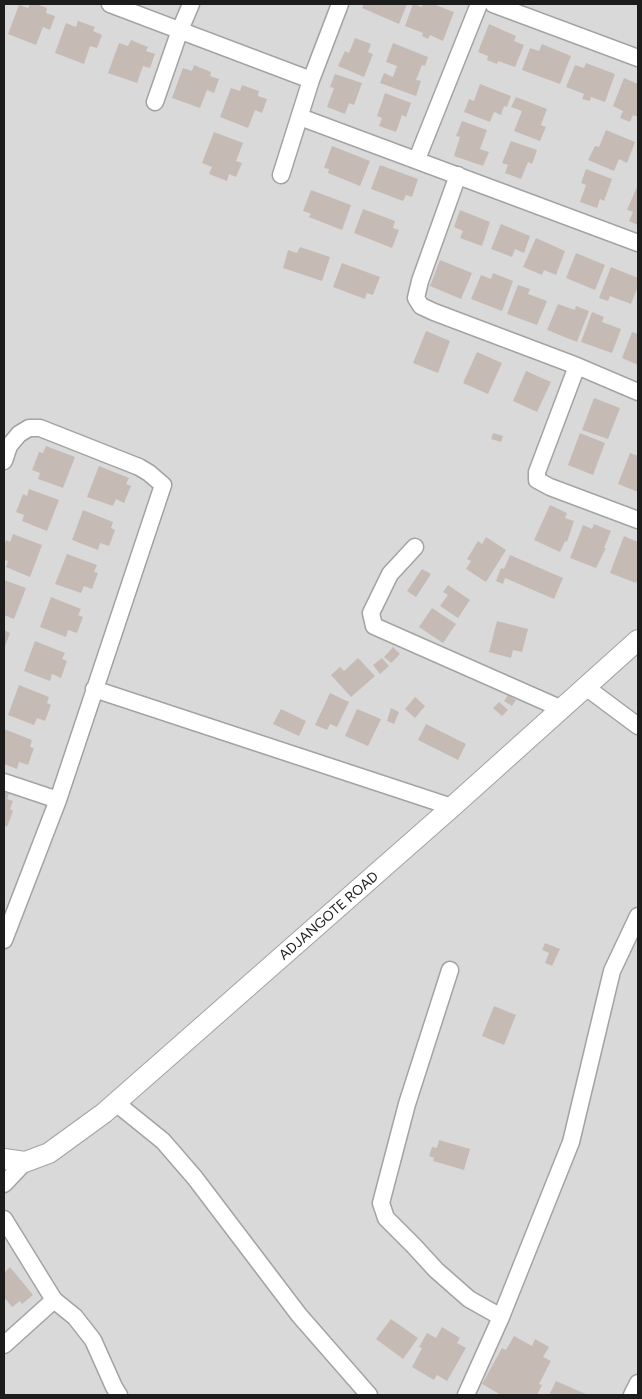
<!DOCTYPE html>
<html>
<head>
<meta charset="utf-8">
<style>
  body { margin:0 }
  #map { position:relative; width:642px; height:1399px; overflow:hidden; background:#eee9e1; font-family:Figtree,sans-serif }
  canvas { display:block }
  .frame { position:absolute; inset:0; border:5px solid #1c1c1c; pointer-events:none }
</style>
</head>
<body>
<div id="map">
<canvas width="642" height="1399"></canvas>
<div class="frame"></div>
</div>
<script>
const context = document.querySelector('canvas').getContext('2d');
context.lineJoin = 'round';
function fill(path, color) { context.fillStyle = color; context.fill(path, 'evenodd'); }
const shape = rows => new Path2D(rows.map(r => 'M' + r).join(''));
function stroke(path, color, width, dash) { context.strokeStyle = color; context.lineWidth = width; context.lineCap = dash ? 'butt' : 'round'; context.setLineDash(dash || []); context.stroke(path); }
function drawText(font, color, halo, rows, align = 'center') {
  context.font = font + ' Figtree,sans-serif'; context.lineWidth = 5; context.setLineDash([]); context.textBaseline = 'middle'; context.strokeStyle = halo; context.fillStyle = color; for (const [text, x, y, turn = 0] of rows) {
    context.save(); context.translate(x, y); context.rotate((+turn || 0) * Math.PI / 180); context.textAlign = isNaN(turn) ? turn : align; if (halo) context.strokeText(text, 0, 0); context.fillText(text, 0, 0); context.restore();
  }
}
const residential = shape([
  [4,4,638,4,638,1395,4,1395]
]);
const building = shape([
  [30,4,36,4,47,8,46,13,55,16,50,30,43,27,36,45,8,34,19,5,28,8],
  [364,4,407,4,399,24,362,8],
  [413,4,422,7,423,4,433,4,454,12,443,41,430,35,428,39,422,36,423,33,405,26],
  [78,21,95,27,93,31,102,35,97,48,90,46,84,64,55,53,66,23,76,27],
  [489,24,516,36,514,41,524,45,515,67,498,61,497,64,487,60,488,56,478,52],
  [355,38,371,44,368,52,373,54,364,77,338,66,345,51,349,53],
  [131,40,148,47,146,51,155,54,150,68,143,66,137,83,108,73,119,43,128,46],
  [393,43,428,57,425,66,422,65,416,80,421,81,416,96,380,83,384,73,393,77,397,66,386,62],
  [542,44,571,56,560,84,522,70,530,48,539,51],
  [586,63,615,74,605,102,591,97,590,101,582,99,584,94,566,87,575,65,584,68],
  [194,65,211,72,210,76,219,79,214,93,207,90,200,108,172,98,183,68,192,71],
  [335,74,362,83,354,105,349,103,345,114,327,107,334,88,330,87],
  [624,78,638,84,638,117,633,115,630,122,620,118,623,111,613,106],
  [480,84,511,96,507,107,504,106,501,115,494,112,490,122,464,112,469,99,474,101],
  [242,85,259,91,258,96,267,99,262,113,255,110,248,128,220,117,231,88,240,91],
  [385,93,411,103,406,117,402,115,396,132,379,126,382,118,377,116],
  [516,97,547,109,541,125,546,127,540,141,514,131,522,111,511,107],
  [462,121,487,130,480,149,489,152,483,166,454,156,460,137,456,136],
  [606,130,635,142,627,163,619,159,614,171,588,160,595,146,599,147],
  [214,132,243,143,236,161,242,163,236,177,229,174,227,181,209,174,212,167,202,163],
  [511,141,537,150,532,164,528,162,521,179,505,173,508,165,502,163],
  [332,146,370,161,360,186,328,173,329,169,324,168],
  [380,165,418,179,412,197,406,195,403,201,371,189],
  [586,169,612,179,604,201,600,199,597,208,580,202,586,185,581,183],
  [637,187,638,188,638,225,629,221,633,212,627,210],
  [311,190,351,205,342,230,309,217,311,214,303,211],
  [363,209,395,221,393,228,399,230,392,248,354,233],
  [460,210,490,222,482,246,460,238,463,231,454,227],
  [501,224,530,236,524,253,515,249,512,257,491,249],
  [536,238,565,251,556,275,544,270,542,275,523,267],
  [300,247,330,257,322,281,283,268,288,250,297,253],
  [576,253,605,265,595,290,566,278],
  [440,260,472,273,461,299,430,286],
  [342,263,380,277,373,295,367,293,365,299,333,287],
  [611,267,638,278,638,286,631,304,610,296,608,301,599,298],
  [493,273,513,281,502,311,471,299,481,275,491,279],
  [518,285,530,289,528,294,547,301,537,325,507,314],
  [558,304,575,310,576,306,589,311,577,342,547,330],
  [592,312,604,317,602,322,621,329,612,353,581,342],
  [426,331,450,341,438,373,413,363],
  [632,332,638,334,638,365,622,358],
  [477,352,502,363,488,394,463,383],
  [526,371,551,382,537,412,513,401],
  [594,398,620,408,608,439,582,430],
  [493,433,503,436,501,442,491,439],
  [580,433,605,443,593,475,568,465],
  [46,446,75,457,63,488,38,479,40,473,32,470,39,452,43,453],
  [630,453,638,456,638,492,618,484],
  [99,466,129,478,126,484,131,486,124,503,116,499,113,506,87,497],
  [29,489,59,500,47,531,22,521,24,515,16,512,23,494,27,496],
  [550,505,567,513,565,518,574,521,567,542,565,541,560,552,534,540],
  [83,510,113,522,111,528,115,530,109,546,100,543,98,550,72,540],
  [594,524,611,531,604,548,606,548,596,568,570,558,583,525,592,529],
  [13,534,42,545,30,577,6,567,8,561,4,560,4,547,6,540,10,542],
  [624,536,638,542,638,577,636,583,610,573],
  [486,537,506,550,486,582,466,569,471,561,467,559,478,541,482,544],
  [67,554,97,565,94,572,98,573,92,589,84,586,81,593,55,584],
  [510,555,563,578,554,599,505,578,503,584,496,581,501,568,504,569],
  [422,569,431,574,416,597,407,591],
  [4,580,26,588,14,619,4,615],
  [448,585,470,600,458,618,440,606,448,595,443,592],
  [51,597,81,609,78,615,83,617,77,633,68,630,66,637,40,627],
  [432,608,456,624,443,643,419,627],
  [497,621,528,629,522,652,513,650,511,658,489,652],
  [4,630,10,633,4,649],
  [35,641,65,653,62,659,67,661,61,678,52,674,50,681,24,671],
  [393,647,400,654,391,663,384,657],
  [358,658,375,676,351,697,331,675,340,667,344,671],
  [382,658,389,666,380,674,373,665],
  [19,685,49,697,47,703,51,705,45,721,37,718,34,725,8,715],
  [330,693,349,702,337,727,330,724,327,730,315,725],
  [508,695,516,700,512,706,504,701],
  [415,697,425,706,415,718,405,709],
  [499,702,508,710,502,716,493,708],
  [391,708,399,712,394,724,387,721],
  [281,709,306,721,299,736,273,724],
  [357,709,381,719,368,746,345,736],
  [426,724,466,744,458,760,418,740],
  [4,729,32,740,30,747,34,748,28,765,19,762,17,769,4,764],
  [4,792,9,794,7,799,13,801,10,809,13,811,7,827,4,825],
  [545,943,560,949,552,966,545,963,549,953,542,950],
  [494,1006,516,1015,504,1045,482,1036],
  [439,1140,470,1149,464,1170,433,1161,434,1158,429,1156,432,1147,437,1148],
  [10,1267,33,1295,22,1304,20,1301,12,1307,4,1297,4,1273],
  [391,1319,418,1338,403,1359,376,1339],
  [442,1327,460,1338,457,1343,466,1348,447,1381,437,1375,434,1380,412,1367,422,1348,419,1347,427,1333,436,1338],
  [514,1336,532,1346,535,1339,549,1347,543,1357,551,1361,539,1384,542,1385,537,1395,501,1395,482,1384,502,1348,506,1350],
  [556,1381,588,1395,549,1395]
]);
const minor = shape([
  [110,4,311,80],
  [493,4,638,58],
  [155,102,180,30,191,4],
  [300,117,638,243],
  [417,159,479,4],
  [281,175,311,80,340,4],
  [458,175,420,281,416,298,421,306,434,312,577,366,638,392],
  [577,366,537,472,537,480,550,487,638,520],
  [4,461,9,446,19,434,29,428,40,428,139,467,149,473,163,485,58,800,4,940],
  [415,547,390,574,371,613,374,626,562,709],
  [587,688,638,726],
  [94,689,452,807],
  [4,782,58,800],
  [450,970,407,1104,381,1203,386,1218,414,1246,436,1270,469,1299,501,1317],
  [116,1103,163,1141,195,1178,299,1315,369,1395],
  [4,1184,25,1162],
  [4,1219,54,1300,75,1317,93,1340,114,1387,119,1395],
  [4,1345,54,1300],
  [466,1395,501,1317,571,1142,612,971,638,916],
  [632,1395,638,1383]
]);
const tertiary = shape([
  [4,1159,25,1162,49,1153,104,1113,452,807,638,640]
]);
const streetNames = [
  ["ADJANGOTE ROAD",329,916,-41]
];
fill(residential, '#dad9d9');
fill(building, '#c5bbb4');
stroke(minor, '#a3a3a3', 19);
stroke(tertiary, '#a3a3a3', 22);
stroke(minor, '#fff', 16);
stroke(tertiary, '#fff', 20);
drawText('14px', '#1c1c1c', '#fff', streetNames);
</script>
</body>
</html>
